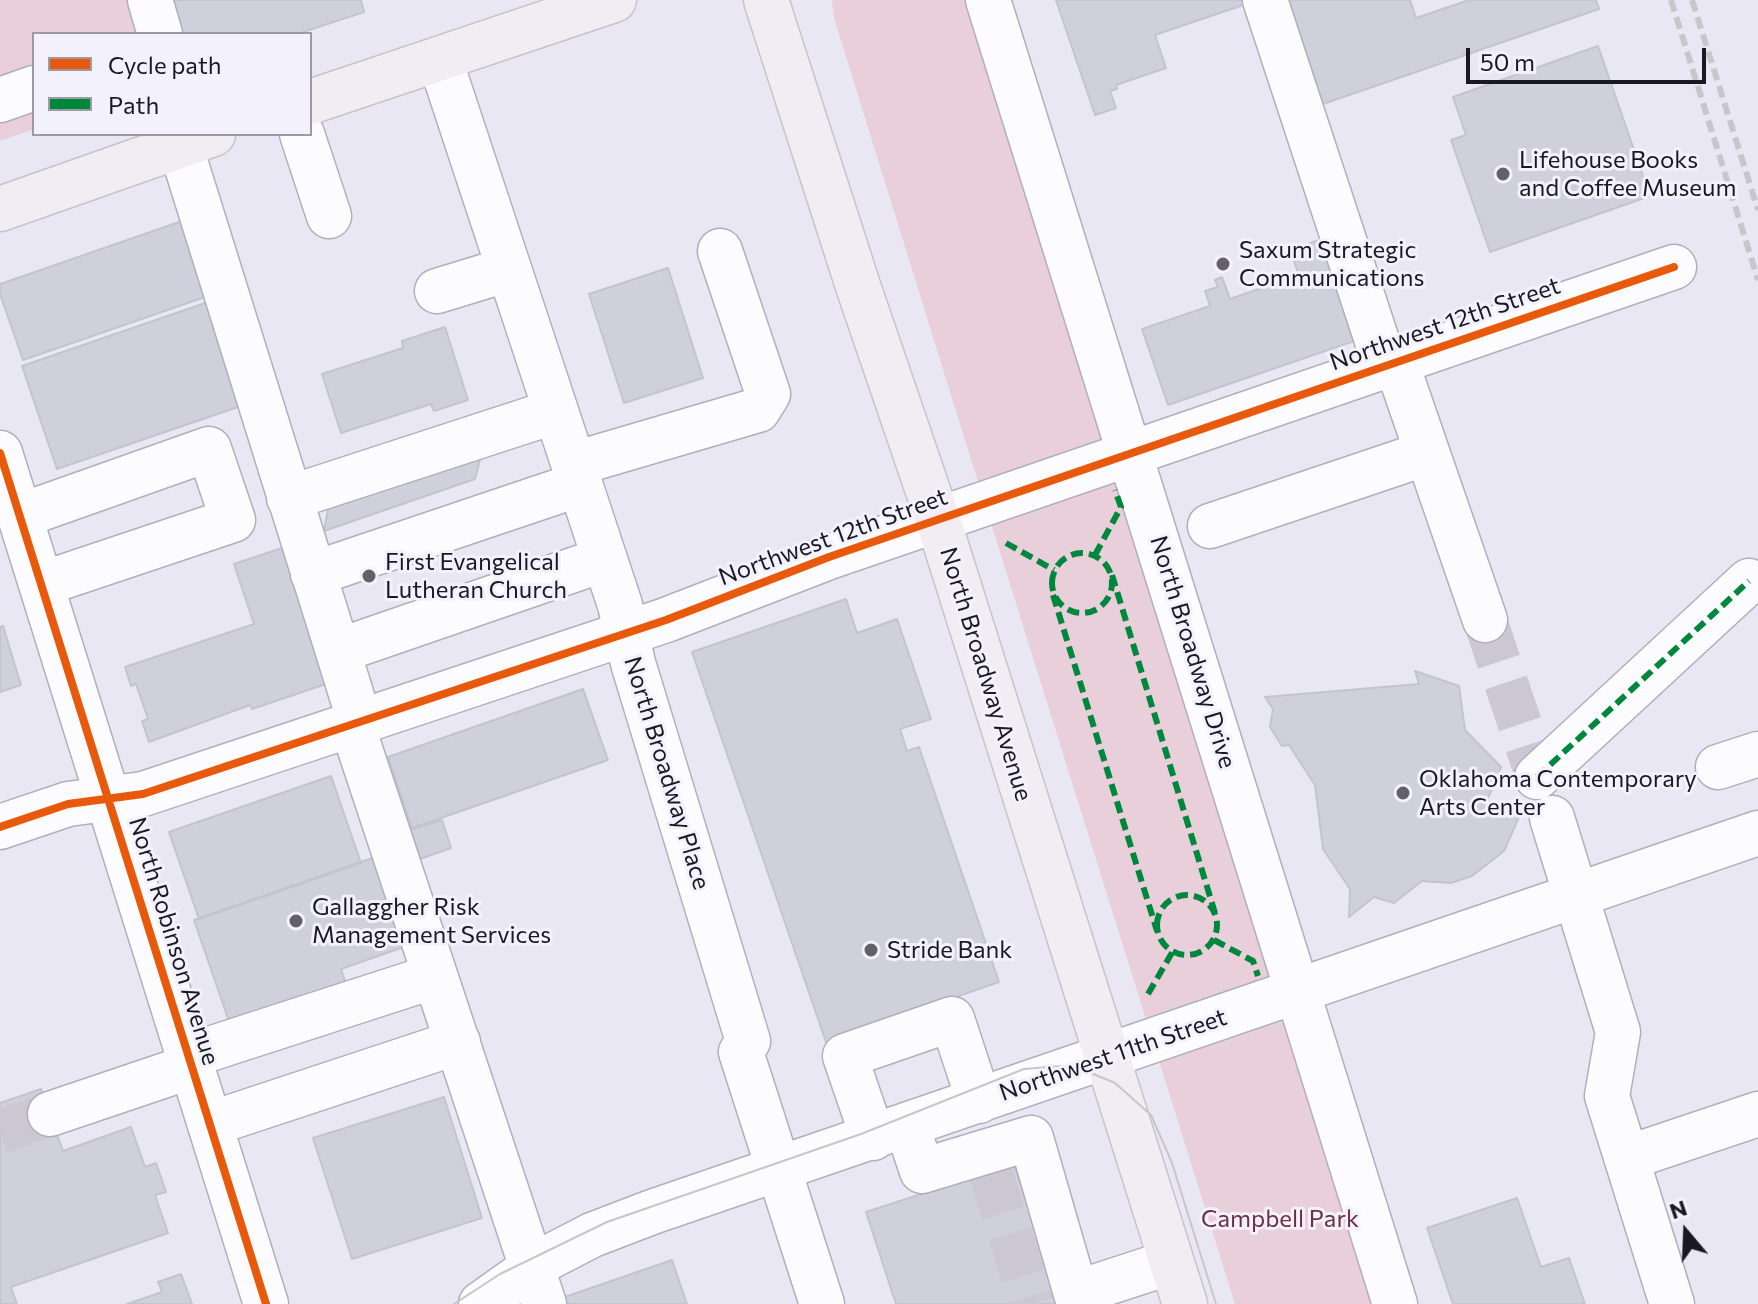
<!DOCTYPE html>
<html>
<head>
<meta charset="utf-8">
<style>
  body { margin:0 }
  #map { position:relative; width:1758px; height:1304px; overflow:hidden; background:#eae7f4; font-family:Commissioner,sans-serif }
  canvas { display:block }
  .legend { position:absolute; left:32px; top:32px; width:280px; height:104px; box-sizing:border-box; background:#f3f1fb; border:2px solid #9c9aa3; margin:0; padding:10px 14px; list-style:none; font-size:24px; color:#1a1820 }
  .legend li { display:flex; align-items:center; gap:16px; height:40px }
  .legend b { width:40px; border:2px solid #9c9aa3 }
  .north { position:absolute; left:1646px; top:1192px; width:80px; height:80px; -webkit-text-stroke:6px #f3f1fb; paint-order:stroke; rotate:341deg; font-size:22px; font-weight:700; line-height:32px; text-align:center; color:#1a1820 }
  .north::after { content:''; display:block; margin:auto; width:28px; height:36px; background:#1a1820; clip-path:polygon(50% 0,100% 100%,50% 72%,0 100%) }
  .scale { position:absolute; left:1466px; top:48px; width:240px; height:36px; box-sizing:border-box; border:4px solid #1a1820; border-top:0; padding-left:10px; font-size:24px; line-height:28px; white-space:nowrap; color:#1a1820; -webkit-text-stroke:6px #f3f1fb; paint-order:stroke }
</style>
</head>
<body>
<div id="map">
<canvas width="1758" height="1304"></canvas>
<ul class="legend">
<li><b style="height:10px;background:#e8590c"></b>Cycle path</li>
<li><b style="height:10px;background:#00873e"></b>Path</li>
</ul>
<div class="north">N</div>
<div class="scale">50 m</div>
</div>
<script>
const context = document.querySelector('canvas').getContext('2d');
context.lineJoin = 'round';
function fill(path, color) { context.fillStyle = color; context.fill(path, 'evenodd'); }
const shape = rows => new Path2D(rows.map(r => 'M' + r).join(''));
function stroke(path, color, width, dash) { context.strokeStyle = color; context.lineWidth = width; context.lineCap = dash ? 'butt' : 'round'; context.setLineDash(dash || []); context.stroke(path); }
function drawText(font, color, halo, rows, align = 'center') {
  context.font = font + ' Commissioner,sans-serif'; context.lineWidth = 6; context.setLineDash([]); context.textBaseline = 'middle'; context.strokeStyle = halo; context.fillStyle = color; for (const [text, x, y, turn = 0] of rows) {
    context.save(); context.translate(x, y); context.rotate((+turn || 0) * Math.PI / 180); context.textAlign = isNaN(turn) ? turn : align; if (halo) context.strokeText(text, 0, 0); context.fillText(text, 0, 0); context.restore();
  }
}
const green = shape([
  [0,0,161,0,172,34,34,34,34,129,0,141],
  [832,0,969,0,1378,1304,1235,1304,969,453,834,18]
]);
const building = shape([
  [167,0,361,0,364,12,297,34,178,34,167,0],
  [1056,0,1255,0,1255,1,1155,35,1166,68,1116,85,1117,89,1110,91,1116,108,1095,115,1056,0],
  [1287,0,1410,0,1416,18,1469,0,1596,0,1599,9,1323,104,1287,0],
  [1598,46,1650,196,1490,252,1451,140,1466,135,1453,97,1598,46],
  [185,220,211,295,23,360,0,294,0,284,185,220],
  [1328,237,1363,338,1168,405,1142,329,1210,306,1205,291,1218,287,1215,280,1222,277,1230,299,1299,275,1290,250,1328,237],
  [668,268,703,378,624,403,589,294,668,268],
  [208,302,244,405,57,469,22,366,208,302],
  [445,327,468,400,434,411,431,404,341,433,322,374,403,348,402,341,445,327],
  [482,452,475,479,324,531,329,504,482,452],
  [291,545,335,681,252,709,250,705,149,742,142,721,148,719,136,684,131,686,125,667,254,624,234,564,291,545],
  [846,599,857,633,897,619,931,719,900,729,907,751,919,747,999,982,826,1042,692,652,846,599],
  [3,626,21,685,0,692,0,627,3,626],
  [1415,671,1459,686,1465,730,1501,767,1487,801,1519,817,1504,851,1472,876,1451,883,1422,881,1394,903,1374,897,1349,917,1350,889,1323,849,1315,785,1289,745,1282,746,1270,727,1273,709,1265,697,1419,684,1415,671],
  [583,689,608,760,412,828,388,757,583,689],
  [331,776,361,863,199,919,169,832,331,776],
  [442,820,451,848,420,859,410,830,442,820],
  [384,854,415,943,341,969,349,993,233,1033,194,920,384,854],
  [41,1089,63,1151,131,1127,145,1167,156,1163,166,1192,155,1195,168,1233,11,1287,17,1304,0,1304,0,1103,41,1089],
  [444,1097,482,1218,352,1259,313,1138,444,1097],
  [1014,1164,1060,1304,896,1304,866,1212,1014,1164],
  [1517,1198,1541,1267,1569,1258,1585,1304,1453,1304,1427,1228,1517,1198],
  [672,1260,687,1304,560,1304,559,1299,672,1260],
  [181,1274,192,1304,127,1304,162,1292,158,1282,181,1274]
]);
const minorTunnel = shape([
  [1485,620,1549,811],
  [0,1132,50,1114],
  [990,1171,1032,1304]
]);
const minor = shape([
  [150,0,160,34],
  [988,0,1395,1304],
  [1265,0,1385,365],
  [440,60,620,605,633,663,748,1041,741,1052,822,1304],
  [0,100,34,88],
  [302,134,329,216],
  [180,145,359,719],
  [437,291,509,269],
  [1396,362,1485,620],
  [0,453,266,1304],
  [574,464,758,410,768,394,720,251],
  [289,498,556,411],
  [20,516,209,449,233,520,42,584],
  [1210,526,1427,453],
  [313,574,580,484],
  [338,651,605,559],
  [351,722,544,1304],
  [1718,767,1758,754],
  [1537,777,1749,581],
  [1552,818,1618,1032,1607,1096,1672,1304],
  [0,827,68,804,143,794,666,620,829,557,1674,267],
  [188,1056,435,976],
  [50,1114,192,1066],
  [210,1124,458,1042],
  [907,1126,922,1171,1031,1138,1079,1304],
  [873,1138,845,1056,952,1019,979,1101],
  [1627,1158,1758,1114],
  [1076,1293,1171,1262],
  [481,1304,540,1262,592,1235,652,1212,1758,833]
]);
const major = shape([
  [766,0,858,286,938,520,1185,1304],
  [310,102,614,0],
  [0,209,213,134]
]);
const tram = shape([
  [454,1304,500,1274,607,1222,861,1134,1024,1069,1061,1066,1079,1068,1115,1083,1151,1115,1172,1163,1216,1304]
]);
const rail = shape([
  [1671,0,1758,280],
  [1692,0,1758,210]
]);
const quiet = shape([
  [1006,543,1054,570],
  '1052 583a30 30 0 1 1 60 0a30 30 0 1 1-60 0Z',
  [1095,555,1121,507,1115,490],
  [1112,575,1215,913],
  [1053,595,1157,931],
  [1537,777,1749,581],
  '1157 925a30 30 0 1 1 60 0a30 30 0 1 1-60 0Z',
  [1214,940,1253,961,1258,976],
  [1148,994,1173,951]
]);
const cycleway = shape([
  [0,453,266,1304],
  [0,827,68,804,143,794,666,620,829,557,1674,267]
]);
const markers = [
  [1503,174,8,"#63606a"],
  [1223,264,8,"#63606a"],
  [369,576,8,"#63606a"],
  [1403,793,8,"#63606a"],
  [296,921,8,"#63606a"],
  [871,950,8,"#63606a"]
];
const poiNames = [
  ["Lifehouse Books",1519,160],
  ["and Coffee Museum",1519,188],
  ["Saxum Strategic",1239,250],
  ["Communications",1239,278],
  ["First Evangelical",385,562],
  ["Lutheran Church",385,590],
  ["Oklahoma Contemporary",1419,779],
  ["Arts Center",1419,807],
  ["Gallaggher Risk",312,907],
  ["Management Services",312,935],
  ["Stride Bank",887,950]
];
const streetNames = [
  ["Northwest 12th Street",1445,324,-19],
  ["Northwest 12th Street",833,537,-20],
  ["North Broadway Drive",1193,652,73],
  ["North Broadway Avenue",986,674,73],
  ["North Broadway Place",667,773,73],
  ["North Robinson Avenue",174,941,73],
  ["Northwest 11th Street",1113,1055,-19]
];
const parkNames = [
  ["Campbell Park",1280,1219]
];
fill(green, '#e9cfda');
fill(building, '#cfd0db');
stroke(building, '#c3c4ce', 2);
stroke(minorTunnel, '#cbc8d4', 44, [44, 22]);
stroke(minor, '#b1afba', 47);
stroke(major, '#c6c4ca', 47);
stroke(minor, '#fcfbfd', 44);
stroke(major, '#f2edf3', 44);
stroke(tram, '#c7c7ca', 2);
stroke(rail, '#c7c7ca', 6, [12, 6]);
stroke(quiet, '#00873e', 6, [12, 6]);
stroke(cycleway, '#e8590c', 8);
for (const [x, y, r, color] of markers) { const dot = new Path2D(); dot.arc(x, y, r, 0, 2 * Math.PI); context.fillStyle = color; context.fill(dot); stroke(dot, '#f3f1fb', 3); }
drawText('24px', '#1a1820', '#f3f1fb', poiNames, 'left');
drawText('24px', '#1a1820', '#f3f1fb', streetNames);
drawText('24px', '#6e2e40', '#f3f1fb', parkNames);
</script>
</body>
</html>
